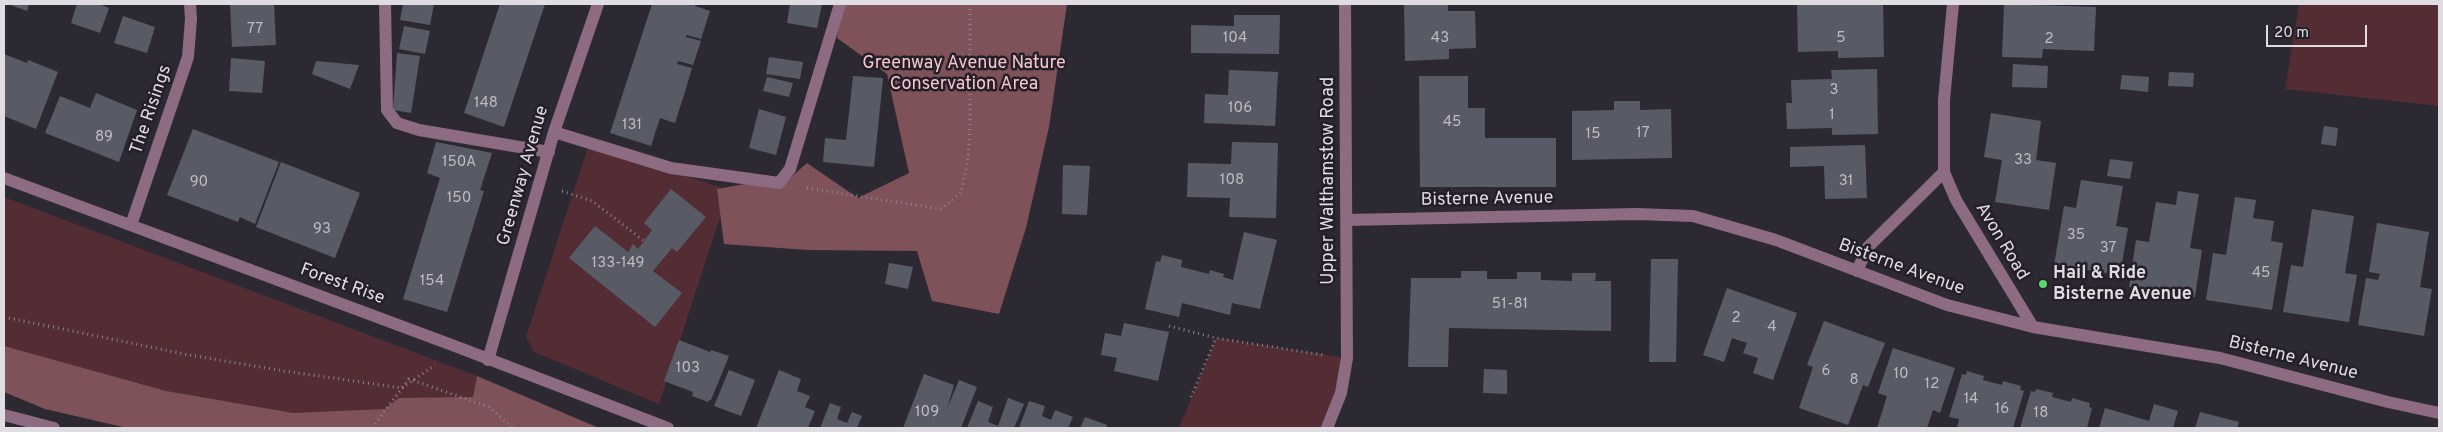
<!DOCTYPE html>
<html>
<head>
<meta charset="utf-8">
<style>
  body { margin:0 }
  #map { position:relative; width:2443px; height:432px; overflow:hidden; background:#2d2933; font-family:Overpass,sans-serif }
  canvas { display:block }
  .frame { position:absolute; inset:0; border:5px solid #dfdce2; pointer-events:none }
  .scale { position:absolute; left:2266px; top:25px; width:101px; height:22px; box-sizing:border-box; border:2px solid #dfdce2; border-top:0; padding-left:6px; font-size:15px; line-height:18px; white-space:nowrap; color:#dfdce2; -webkit-text-stroke:4px #241f29; paint-order:stroke }
</style>
</head>
<body>
<div id="map">
<canvas width="2443" height="432"></canvas>
<div class="frame"></div>
<div class="scale">20 m</div>
</div>
<script>
const context = document.querySelector('canvas').getContext('2d');
context.lineJoin = 'round';
function fill(path, color) { context.fillStyle = color; context.fill(path, 'evenodd'); }
const shape = rows => new Path2D(rows.map(r => 'M' + r).join(''));
function stroke(path, color, width, dash) { context.strokeStyle = color; context.lineWidth = width; context.lineCap = dash ? 'butt' : 'round'; context.setLineDash(dash || []); context.stroke(path); }
function drawText(font, color, halo, rows, align = 'center') {
  context.font = font + ' Overpass,sans-serif'; context.lineWidth = 5; context.setLineDash([]); context.textBaseline = 'middle'; context.strokeStyle = halo; context.fillStyle = color; for (const [text, x, y, turn = 0] of rows) {
    context.save(); context.translate(x, y); context.rotate((+turn || 0) * Math.PI / 180); context.textAlign = isNaN(turn) ? turn : align; if (halo) context.strokeText(text, 0, 0); context.fillText(text, 0, 0); context.restore();
  }
}
const green = shape([
  [2299,4,2439,4,2439,106,2285,89],
  [589,144,729,190,659,404,534,352,526,337],
  [4,197,477,376,467,428,212,428,4,365],
  [1216,338,1347,358,1327,428,1179,428]
]);
const forest = shape([
  [840,4,1067,4,1049,127,1026,228,999,314,932,301,917,251,808,250,724,244,717,189,750,183,782,185,807,163,858,198,909,173,887,74,837,38],
  [4,346,166,391,293,413,385,409,399,398,473,397,477,376,599,428,127,428,45,409,4,392]
]);
const building = shape([
  [8,4,29,4,27,11],
  [77,4,99,4,109,8,100,33,71,23],
  [230,4,274,4,276,45,232,47],
  [403,4,434,4,430,25,400,20],
  [500,4,545,4,504,127,464,113],
  [652,4,696,4,695,6,710,11,701,39,687,35,686,37,701,41,693,65,678,61,677,64,692,68,684,95,675,123,660,118,651,146,610,133],
  [790,4,822,4,817,28,787,23],
  [1404,4,1448,4,1448,11,1475,11,1476,48,1449,49,1449,59,1405,61],
  [1797,4,1883,4,1884,57,1838,58,1838,51,1798,52],
  [2004,4,2096,7,2094,51,2043,49,2042,58,2002,57],
  [1234,15,1280,15,1279,54,1191,53,1191,25,1234,26],
  [123,16,155,27,147,53,114,43],
  [404,26,430,31,425,54,399,49],
  [397,53,420,56,411,113,393,110],
  [4,54,27,63,28,60,58,72,36,129,4,116],
  [769,57,803,62,800,79,766,74],
  [231,58,265,61,262,93,229,91],
  [316,61,359,65,350,89,312,74],
  [2013,64,2048,66,2047,88,2012,87],
  [1877,69,1878,134,1832,135,1832,128,1787,129,1786,103,1792,103,1791,80,1832,79,1831,70],
  [1229,70,1278,72,1275,126,1204,123,1205,94,1228,95],
  [2169,72,2194,73,2193,87,2168,86],
  [2122,75,2149,77,2148,92,2120,89],
  [853,76,883,78,874,167,823,162,825,138,846,140],
  [1419,76,1468,76,1468,108,1485,108,1485,138,1556,138,1556,187,1420,187],
  [767,77,793,83,789,97,763,91],
  [96,93,137,110,119,162,45,133,60,96,90,108],
  [1614,101,1640,101,1640,110,1671,109,1672,158,1572,160,1572,111,1614,110],
  [759,109,786,117,776,155,749,148],
  [1991,113,2041,121,2036,160,2056,163,2049,210,1995,202,2002,160,1984,157],
  [2324,126,2338,128,2336,146,2321,144],
  [193,129,279,162,255,224,240,217,238,222,167,195],
  [436,142,492,153,480,190,484,191,447,312,403,299,440,178,427,173],
  [1232,142,1278,143,1276,218,1229,217,1230,198,1187,197,1188,163,1231,164],
  [1865,145,1867,198,1825,199,1824,166,1790,167,1790,147],
  [2110,159,2133,162,2130,179,2107,176],
  [281,162,360,193,335,258,256,227],
  [1063,165,1090,166,1087,215,1062,214],
  [2081,180,2123,186,2116,226,2128,228,2120,275,2054,265,2064,206,2076,208],
  [671,189,706,217,677,252,672,248,653,271,682,293,655,327,569,258,595,226,628,252,633,244,638,249,652,230,644,223],
  [2178,191,2199,194,2190,248,2202,250,2195,297,2129,287,2136,240,2149,242,2156,202,2176,205],
  [2235,197,2256,200,2253,218,2274,221,2271,241,2283,243,2272,310,2206,300,2213,253,2226,255],
  [2312,209,2354,216,2345,273,2357,275,2349,322,2283,312,2291,265,2303,267],
  [2377,223,2429,232,2420,287,2432,289,2424,336,2358,325,2366,278,2378,280,2380,274,2369,272],
  [1244,232,1277,240,1260,309,1232,303,1230,315,1182,303,1179,317,1145,309,1156,261,1160,262,1162,255,1182,260,1181,267,1209,274,1210,270,1224,274,1223,277,1233,280],
  [1651,259,1678,259,1676,362,1649,362],
  [889,263,913,267,908,289,885,284],
  [1461,271,1487,271,1487,279,1517,279,1517,272,1541,272,1541,280,1572,281,1572,273,1596,273,1595,281,1611,281,1611,331,1449,328,1448,367,1408,367,1411,278,1461,278],
  [1727,288,1797,313,1773,380,1753,373,1758,358,1743,353,1747,343,1732,338,1724,362,1703,355],
  [1824,321,1885,343,1868,387,1863,385,1848,425,1799,408,1813,367,1807,365],
  [1124,323,1169,332,1158,381,1114,371,1117,358,1101,355,1105,333,1121,336],
  [679,340,710,352,711,350,729,356,711,400,709,400,708,402,692,396,693,392,664,381],
  [1893,348,1955,368,1940,413,1933,410,1927,428,1877,428,1887,396,1878,393],
  [1484,369,1507,370,1507,394,1483,393],
  [729,370,755,380,741,416,714,406],
  [779,370,801,379,797,391,810,396,805,407,815,411,808,428,756,428],
  [1967,371,1984,376,1983,380,2002,385,2003,381,2021,386,2020,390,2024,391,2013,428,1957,428,1959,419,1949,417,1962,374,1966,375],
  [924,374,954,385,947,409,959,380,977,387,961,428,903,428],
  [2036,389,2053,393,2052,397,2071,402,2072,398,2090,403,2089,407,2092,408,2087,428,2020,428,2031,391,2035,392],
  [1008,398,1024,404,1014,428,967,428,978,401,993,407,988,422,998,426],
  [1029,401,1045,406,1042,416,1051,420,1055,410,1073,417,1068,428,1019,428],
  [830,403,841,407,837,419,847,423,852,412,862,416,857,428,820,428],
  [2154,404,2178,411,2173,428,2099,428,2105,408,2149,421],
  [2200,412,2239,422,2237,428,2195,428],
  [1085,417,1107,425,1106,428,1080,428]
]);
const path = shape([
  [807,188,941,209,961,193,968,159,970,127,970,4],
  [562,191,592,201,644,241],
  [4,317,189,355,284,371,402,388,409,379,489,407,513,428],
  [1169,326,1216,338,1324,355],
  [1191,397,1216,338],
  [372,428,402,388,435,365]
]);
const minor = shape([
  [385,4,387,110,397,123,419,130,549,152],
  [1953,4,1944,100,1944,172,1956,200,2033,327],
  [554,132,671,168,779,183,790,169,840,4],
  [4,178,460,348,668,428],
  [1347,220,1636,214,1693,216,1776,240,1947,305,2033,327,2220,358,2388,402,2439,413],
  [131,225,188,57,191,19,190,4],
  [1857,271,1868,247,1944,172],
  [488,360,554,132,598,4],
  [4,415,54,428],
  [1327,428,1341,393,1347,358,1345,4]
]);
const markers = [
  [2043,284,5,"#5ad56e"]
];
const numberNames = [
  ["77",255,30],
  ["104",1235,39],
  ["43",1440,39],
  ["5",1841,39],
  ["2",2049,40],
  ["3",1834,91],
  ["148",486,104],
  ["106",1240,109],
  ["1",1832,116],
  ["45",1452,123],
  ["131",632,126],
  ["17",1643,134],
  ["15",1593,135],
  ["89",104,138],
  ["33",2023,161],
  ["150A",459,163],
  ["108",1232,181],
  ["31",1846,182],
  ["90",199,183],
  ["150",459,199],
  ["93",322,230],
  ["35",2076,236],
  ["37",2108,249],
  ["133-149",618,264],
  ["45",2261,274],
  ["154",432,282],
  ["51-81",1510,305],
  ["2",1736,319],
  ["4",1772,328],
  ["103",688,369],
  ["6",1826,372],
  ["10",1901,375],
  ["8",1854,381],
  ["12",1932,385],
  ["14",1971,400],
  ["16",2002,410],
  ["109",927,413],
  ["18",2041,414]
];
const parkNames = [
  ["Greenway Avenue Nature",964,64],
  ["Conservation Area",964,85]
];
const streetNames = [
  ["The Risings",152,110,-71],
  ["Greenway Avenue",524,176,-74],
  ["Upper Walthamstow Road",1329,181,-90],
  ["Bisterne Avenue",1487,200,-1],
  ["Avon Road",2001,242,59],
  ["Bisterne Avenue",1901,268,20],
  ["Forest Rise",342,285,20],
  ["Bisterne Avenue",2293,359,14]
];
const poiNames = [
  ["Hail & Ride",2053,274],
  ["Bisterne Avenue",2053,295]
];
fill(green, '#542d34');
fill(forest, '#7f5158');
fill(building, '#585b66');
stroke(path, '#88858d', 3, [1, 4]);
stroke(minor, '#8d6b82', 12);
for (const [x, y, r, color] of markers) { const dot = new Path2D(); dot.arc(x, y, r, 0, 2 * Math.PI); context.fillStyle = color; context.fill(dot); stroke(dot, '#241f29', 2); }
drawText('15px', '#bdbcc3', null, numberNames);
drawText('18px', '#f7c7cd', '#241f29', parkNames);
drawText('18px', '#dfdce2', '#241f29', streetNames);
drawText('bold 18px', '#dfdce2', '#241f29', poiNames, 'left');
</script>
</body>
</html>
